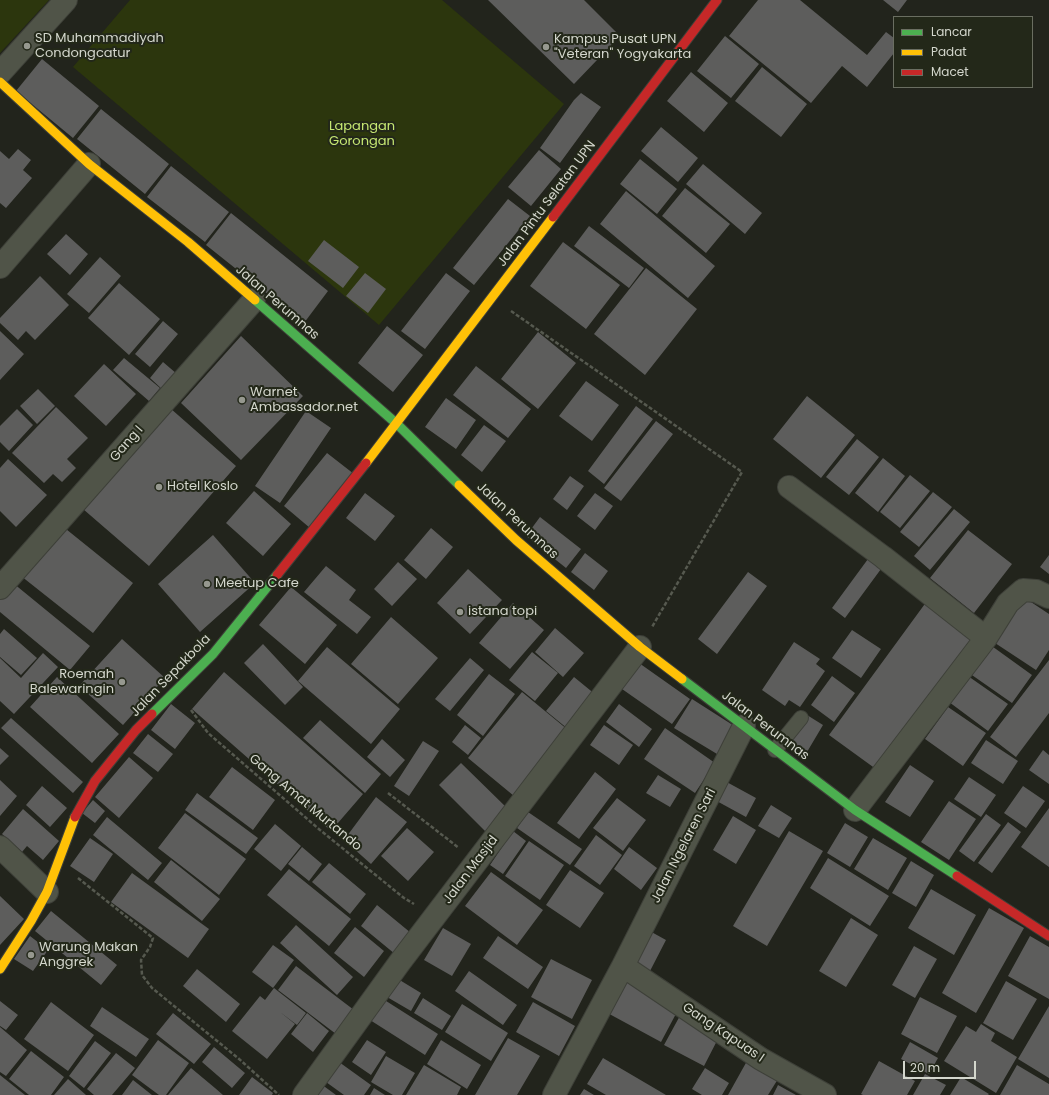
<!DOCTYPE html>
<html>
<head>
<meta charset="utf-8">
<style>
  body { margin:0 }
  #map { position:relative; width:1049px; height:1095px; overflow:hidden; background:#22241c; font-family:Poppins,sans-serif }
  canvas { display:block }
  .legend { position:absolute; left:893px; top:16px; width:140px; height:72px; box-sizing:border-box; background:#232819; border:1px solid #6a6e61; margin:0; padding:5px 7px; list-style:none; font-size:12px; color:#d4d7cd }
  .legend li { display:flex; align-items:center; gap:8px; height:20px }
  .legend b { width:20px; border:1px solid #6a6e61 }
  .scale { position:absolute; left:903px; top:1061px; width:73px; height:18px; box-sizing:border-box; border:2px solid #d4d7cd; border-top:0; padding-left:5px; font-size:12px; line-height:14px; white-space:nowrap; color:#d4d7cd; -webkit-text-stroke:3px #232819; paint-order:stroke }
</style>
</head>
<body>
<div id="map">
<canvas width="1049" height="1095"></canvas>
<ul class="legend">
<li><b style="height:5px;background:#4caf50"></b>Lancar</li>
<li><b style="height:5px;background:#ffc107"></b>Padat</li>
<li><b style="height:5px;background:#c62828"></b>Macet</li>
</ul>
<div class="scale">20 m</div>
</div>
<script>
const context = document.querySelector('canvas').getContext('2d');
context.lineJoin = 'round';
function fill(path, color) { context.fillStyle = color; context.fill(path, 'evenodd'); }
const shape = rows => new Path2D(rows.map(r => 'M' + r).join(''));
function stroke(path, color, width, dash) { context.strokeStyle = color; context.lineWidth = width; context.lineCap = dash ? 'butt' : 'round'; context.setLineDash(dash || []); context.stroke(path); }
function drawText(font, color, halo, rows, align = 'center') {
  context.font = font + ' Poppins,sans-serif'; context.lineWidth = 4; context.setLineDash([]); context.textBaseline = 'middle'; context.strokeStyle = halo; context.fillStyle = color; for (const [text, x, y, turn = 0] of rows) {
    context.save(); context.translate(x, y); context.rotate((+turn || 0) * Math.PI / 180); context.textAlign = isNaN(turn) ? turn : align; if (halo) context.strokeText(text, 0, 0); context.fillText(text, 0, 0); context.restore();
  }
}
const green = shape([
  [0,0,49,0,0,53],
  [130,0,442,0,564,104,379,325,73,67]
]);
const building = shape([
  [488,0,584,0,620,36,574,84],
  [758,0,800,0,867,55,886,32,894,38,894,53,867,87,842,66,811,103,729,36],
  [883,0,907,0,898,12],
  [725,36,759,64,731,98,697,71],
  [42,59,99,106,73,138,16,91],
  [762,67,807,104,781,137,735,101],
  [691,72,728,103,704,132,667,101],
  [581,93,601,107,560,163,540,148,574,100],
  [101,109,169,164,145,194,77,139],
  [661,127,698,158,678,182,641,151],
  [18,149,31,160,23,170,32,178,6,208,0,203,0,151,9,159],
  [539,150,561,169,531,206,508,187],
  [640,159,677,189,657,214,620,184],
  [703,164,762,213,745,234,686,184],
  [171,166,229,212,205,242,147,197],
  [685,188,730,224,706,253,662,216],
  [626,191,715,266,688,298,600,224],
  [508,199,530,216,474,285,453,268],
  [231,213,328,291,304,323,206,245],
  [589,226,644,268,629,288,574,246],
  [66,234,88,254,70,275,47,254],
  [324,240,359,267,343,288,308,261],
  [563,242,620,285,586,329,530,286],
  [100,257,121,276,89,313,67,294],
  [646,268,697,309,645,375,594,334],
  [365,273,386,289,368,313,346,296],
  [446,273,470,291,425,349,401,331],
  [40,276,69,305,35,340,26,331,18,340,0,323,0,318],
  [119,283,160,319,129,355,88,318],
  [163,321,178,334,150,367,135,354],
  [387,326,423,355,393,392,358,363],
  [0,331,24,354,0,380],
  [538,332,576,363,538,409,501,379],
  [241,336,303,396,241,460,181,403],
  [124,358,160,388,149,401,113,370],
  [163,362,177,374,163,390,150,378],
  [104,364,136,394,106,426,74,396],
  [476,366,531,409,508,438,453,395],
  [586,381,619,405,592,441,559,416],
  [38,389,55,406,37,424,20,406],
  [807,396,855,435,821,478,773,439],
  [446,398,476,420,456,449,425,427],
  [636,406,653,419,604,484,588,471],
  [56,407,88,438,67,459,76,468,62,482,53,474,44,483,12,453],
  [170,408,236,466,149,566,83,509],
  [17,409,33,425,9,451,0,442,0,426],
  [306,411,331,428,280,503,255,486],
  [656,421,673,434,621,501,604,488],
  [484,425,506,441,482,472,461,455],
  [857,439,879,457,849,495,826,477],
  [327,453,354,474,310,528,284,506],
  [883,458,905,476,878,512,855,493],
  [8,459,47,495,16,527,0,511,0,468],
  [910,475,930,491,900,528,880,512],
  [570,476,584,486,567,510,553,499],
  [254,491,291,524,263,556,226,523],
  [933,492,952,507,919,547,900,532],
  [365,493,395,516,375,541,346,518],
  [595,493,613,506,595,530,577,516],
  [954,509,970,522,930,570,914,556],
  [540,517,581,549,566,568,526,536],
  [61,525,133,583,93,633,21,576],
  [431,528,453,547,426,579,404,560],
  [968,530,1012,564,974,613,930,578],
  [213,535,255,583,200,632,158,584],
  [585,553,608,571,594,590,571,572],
  [1049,555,1049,574,1040,567],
  [868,559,881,569,845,618,832,608],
  [398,562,417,579,392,606,374,589],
  [326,566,356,590,349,600,371,617,357,634,304,592],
  [468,569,502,600,470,634,437,603],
  [748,572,767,586,717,654,698,639],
  [13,583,90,646,70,670,0,612,0,599],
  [291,587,337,625,305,664,259,625],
  [1025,598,1049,614,1049,650,1036,670,995,643],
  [927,601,978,639,880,772,829,735],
  [513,603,544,630,510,669,479,643],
  [391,617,438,658,398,704,351,664],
  [555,628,584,653,563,677,535,652],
  [4,629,37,658,21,675,0,657,0,634],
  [852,630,881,649,861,678,832,658],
  [122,639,165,678,123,725,79,686],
  [794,642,820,659,816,664,825,671,800,707,789,700,785,706,762,690],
  [263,644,303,687,285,705,244,663],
  [989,644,1032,675,1012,703,969,673],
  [327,647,400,709,371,744,298,681],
  [532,652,558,673,535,701,509,680],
  [43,653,58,667,14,714,0,701,0,658,21,678],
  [470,658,484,670,450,711,435,699],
  [1049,660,1049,713,1016,757,990,737],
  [639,663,690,699,672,724,622,689],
  [224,672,363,794,331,831,192,709],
  [489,674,515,694,483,736,457,715],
  [832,676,855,693,834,722,811,705],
  [968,676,1008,704,988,731,949,702],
  [57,677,119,734,92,763,30,707],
  [574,677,596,695,568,729,546,711],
  [522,692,568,730,514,796,468,758],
  [692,699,739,729,722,757,674,728],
  [171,704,195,723,175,749,151,730],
  [619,704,652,729,639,747,606,722],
  [948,707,986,733,963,766,925,739],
  [807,715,823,725,807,752,791,742],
  [11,718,83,782,73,793,1,728],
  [320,720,381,774,365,793,303,738],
  [465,725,481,738,468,755,452,742],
  [604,725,633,745,619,765,590,745],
  [665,728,715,763,695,793,644,759],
  [148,734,173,754,158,772,133,753],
  [382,739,405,760,390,777,367,757],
  [986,740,1018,761,1003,784,971,763],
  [423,741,439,751,409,796,394,786],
  [0,748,9,756,0,765],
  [1043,750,1049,755,1049,784,1029,770],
  [129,757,153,778,119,818,95,797],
  [461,763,508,809,486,832,439,785],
  [910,765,934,781,910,817,885,802],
  [232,767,275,800,253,830,209,797],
  [595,772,616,789,579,839,557,823],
  [658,775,681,789,670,807,646,793],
  [969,777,996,795,981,817,954,799],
  [0,780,17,796,0,816],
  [723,780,756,798,746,817,713,799],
  [42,786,67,808,50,827,26,805],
  [1023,786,1045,801,1026,828,1004,813],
  [197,793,258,838,246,854,185,810],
  [376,797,407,822,371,864,344,840],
  [617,798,646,820,623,851,593,828],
  [93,800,105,811,95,823,82,813],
  [949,801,976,819,949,860,921,842],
  [771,805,792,818,779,838,758,826],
  [1049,808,1049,867,1021,847],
  [23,809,59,841,43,860,27,846,22,852,2,834],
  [528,812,582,849,570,865,517,828],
  [185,813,246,859,219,895,158,848],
  [986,814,1001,825,974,862,959,851],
  [733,816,756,830,736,864,713,850],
  [107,817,162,863,148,880,93,835],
  [1008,822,1021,832,992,873,978,863],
  [845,823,868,837,850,867,827,853],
  [275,824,301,846,281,871,254,849],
  [407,828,434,852,408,881,381,856],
  [513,831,526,841,503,874,490,865],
  [789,831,823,851,767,946,733,926],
  [596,835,622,855,600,885,574,866],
  [90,838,113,854,94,882,70,866],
  [873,838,907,858,888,890,854,869],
  [529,841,564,865,540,900,505,876],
  [302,847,322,864,309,881,288,864],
  [629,847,657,868,641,890,614,869],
  [828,858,889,896,870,926,810,888],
  [171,860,220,899,202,921,154,882],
  [911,861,934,875,916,907,892,893],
  [329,863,366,894,350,914,312,882],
  [289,869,351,919,329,946,267,895],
  [570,870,604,893,580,928,546,905],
  [491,872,543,910,517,945,465,906],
  [132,873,209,929,188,958,111,902],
  [931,889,976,915,954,955,908,928],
  [0,896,24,919,0,945],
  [377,905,411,933,395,954,361,926],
  [989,908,1024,928,976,1013,942,993],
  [51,911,117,965,101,985,35,931],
  [851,918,878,935,846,987,819,971],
  [296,925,353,977,337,995,280,943],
  [355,927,384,951,364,977,334,953],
  [443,928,471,944,452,976,424,960],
  [646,929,666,940,650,971,629,960],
  [30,936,48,950,33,971,14,959],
  [498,936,543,967,528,989,483,958],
  [1030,936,1049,947,1049,999,1008,976],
  [273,945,294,960,273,988,252,972],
  [914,946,937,959,915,998,892,985],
  [551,959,592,980,572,1019,531,997],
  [296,966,354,1010,336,1034,278,990],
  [197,969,240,1004,226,1022,183,986],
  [469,971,517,1005,503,1025,455,991],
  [620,978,678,1010,661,1042,602,1010],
  [398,979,421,993,411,1011,387,997],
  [1006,981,1037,999,1013,1040,983,1023],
  [274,988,306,1013,297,1025,280,1012,295,1024,267,1059,232,1031,260,996,265,1000],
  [920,997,957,1016,937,1053,901,1034],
  [423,998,451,1016,442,1030,414,1013],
  [383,999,438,1034,425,1055,370,1020],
  [0,1001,18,1015,6,1030,0,1026],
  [51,1002,94,1035,68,1071,24,1039],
  [533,1002,575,1026,559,1056,516,1032],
  [462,1004,508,1033,491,1061,445,1032],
  [1049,1006,1049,1078,1018,1059],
  [102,1007,149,1039,136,1057,90,1026],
  [682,1012,721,1033,704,1066,664,1045],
  [173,1013,211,1044,194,1064,156,1034],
  [307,1013,329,1031,313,1052,291,1034],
  [981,1024,995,1033,991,1041,1017,1057,996,1093,944,1061,966,1026,976,1032],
  [0,1027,27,1050,6,1076,0,1072],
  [508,1038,540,1056,517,1095,475,1095],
  [158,1040,189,1063,166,1095,159,1095,132,1075],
  [367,1040,386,1052,371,1075,352,1062],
  [441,1040,481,1065,467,1089,427,1064],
  [95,1041,111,1053,84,1088,69,1076],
  [910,1042,938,1058,929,1074,901,1059],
  [214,1047,245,1073,232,1088,202,1062],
  [31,1051,64,1077,51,1095,29,1095,9,1079],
  [116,1053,135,1068,112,1095,94,1095,87,1089],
  [386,1056,415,1073,402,1095,393,1095,371,1082],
  [603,1058,666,1095,606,1095,587,1084],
  [747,1061,778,1079,768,1095,728,1095],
  [879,1061,915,1081,907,1095,863,1095,861,1094],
  [339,1062,371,1085,364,1095,344,1095,326,1082],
  [424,1065,461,1087,457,1095,406,1095],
  [1017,1065,1049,1084,1049,1095,1000,1095],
  [191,1068,215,1088,223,1095,168,1095],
  [705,1068,729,1083,722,1095,702,1095,692,1089],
  [925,1074,946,1085,940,1095,913,1095],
  [0,1075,25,1095,0,1095],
  [252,1077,273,1093,272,1095,239,1095],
  [961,1077,989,1094,988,1095,950,1095],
  [68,1079,86,1095,54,1095],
  [133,1080,152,1095,122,1095],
  [321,1084,336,1095,313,1095],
  [778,1085,796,1095,773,1095],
  [374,1088,385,1095,370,1095],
  [584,1089,594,1095,580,1095]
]);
const path = shape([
  [511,311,742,472,652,627],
  [191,710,208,733,320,830,404,898,414,904],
  [388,793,459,848],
  [78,878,153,938,150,947,141,960,142,975,152,988,238,1058,279,1095]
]);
const lane = shape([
  [775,750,801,718]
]);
const street = shape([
  [0,73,66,0],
  [0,267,89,164],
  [789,487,883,557,986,638],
  [0,588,254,300],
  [855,810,986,638,1008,603,1023,590,1036,591,1049,597],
  [0,847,47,892],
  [623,966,761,1059,825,1095],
  [304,1095,400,962,640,647],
  [554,1095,623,966,744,726]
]);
const fast = shape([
  [255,300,397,424,459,485],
  [682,679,855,810,957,876],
  [152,714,213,654,277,575]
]);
const slow = shape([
  [0,82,89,164,188,242,255,300],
  [366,463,553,217],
  [459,485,516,540,640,647,682,679],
  [0,969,31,921,47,892,75,817]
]);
const jam = shape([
  [553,217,717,0],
  [277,575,366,463],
  [75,817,95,781,136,730,152,714],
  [957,876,1049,936]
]);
const markers = [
  [27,46,4,"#96988f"],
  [546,47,4,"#96988f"],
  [242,400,4,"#96988f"],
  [159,487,4,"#96988f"],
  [207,584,4,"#96988f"],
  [460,612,4,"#96988f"],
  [122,682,4,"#96988f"],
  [31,955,4,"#96988f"]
];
const poiNames = [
  ["SD Muhammadiyah",35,39],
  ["Condongcatur",35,54],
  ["Kampus Pusat UPN",554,40],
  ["\"Veteran\" Yogyakarta",554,55],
  ["Warnet",250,393],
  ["Ambassador.net",250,408],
  ["Hotel Koslo",167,487],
  ["Meetup Cafe",215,584],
  ["istana topi",468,612],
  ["Roemah",114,675,"right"],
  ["Balewaringin",114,690,"right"],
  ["Warung Makan",39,948],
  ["Anggrek",39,963]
];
const parkNames = [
  ["Lapangan",362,127],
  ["Gorongan",362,142]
];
const streetNames = [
  ["Jalan Pintu Selatan UPN",547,204,-53],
  ["Jalan Perumnas",277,303,41],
  ["Gang I",127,444,-49],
  ["Jalan Perumnas",517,521,43],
  ["Jalan Sepakbola",171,676,-46],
  ["Jalan Perumnas",765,726,37],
  ["Gang Amat Murtando",305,803,40],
  ["Jalan Ngelaren Sari",684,846,-63],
  ["Jalan Masjid",471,870,-53],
  ["Gang Kapuas I",723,1033,34]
];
fill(green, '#2c360d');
fill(building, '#5d5d5c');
stroke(lane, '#3e4039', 16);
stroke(street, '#3e4039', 24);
stroke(fast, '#3e4039', 11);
stroke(slow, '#3e4039', 11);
stroke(jam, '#3e4039', 11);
stroke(path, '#56594f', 2.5, [4, 2]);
stroke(lane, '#505448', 14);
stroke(street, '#505448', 22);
stroke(fast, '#4caf50', 9);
stroke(slow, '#ffc107', 9);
stroke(jam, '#c62828', 9);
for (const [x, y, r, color] of markers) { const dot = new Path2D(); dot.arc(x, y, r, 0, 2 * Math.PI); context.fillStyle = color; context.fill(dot); stroke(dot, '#232819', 1.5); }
drawText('13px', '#d4d7cd', '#232819', poiNames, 'left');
drawText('13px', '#c6e772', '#232819', parkNames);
drawText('13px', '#d4d7cd', '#232819', streetNames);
</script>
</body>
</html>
